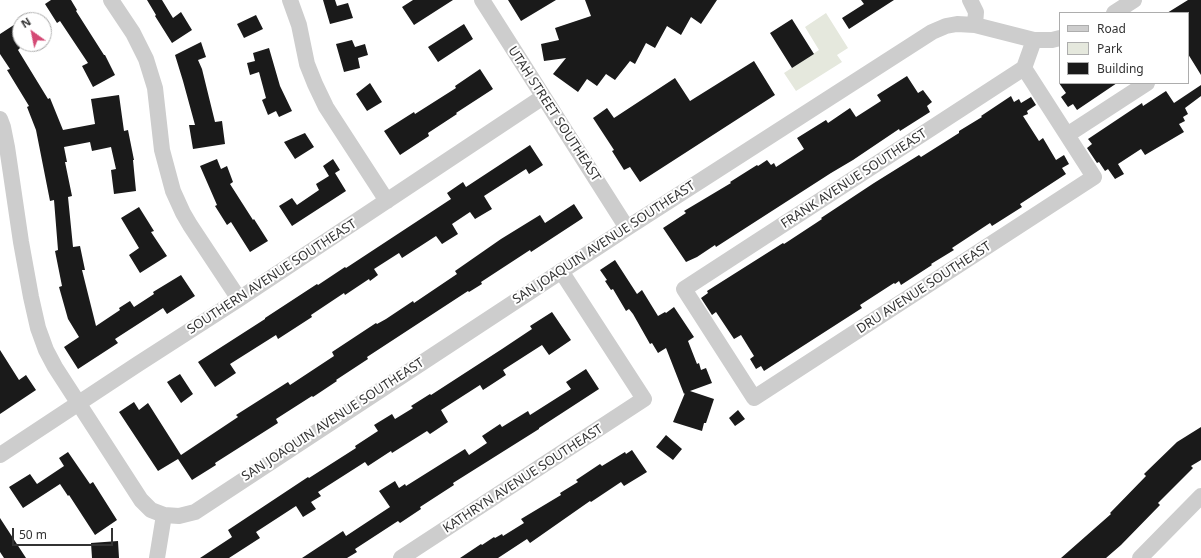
<!DOCTYPE html>
<html>
<head>
<meta charset="utf-8">
<style>
  body { margin:0 }
  #map { position:relative; width:1201px; height:558px; overflow:hidden; background:#fff; font-family:"Noto Sans",sans-serif }
  canvas { display:block }
  .legend { position:absolute; left:1059px; top:12px; width:130px; height:72px; box-sizing:border-box; background:#fff; border:1px solid #adadad; margin:0; padding:5px 7px; list-style:none; font-size:12px; color:#333 }
  .legend li { display:flex; align-items:center; gap:8px; height:20px }
  .legend b { width:20px; border:1px solid #adadad }
  .north { position:absolute; left:12px; top:12px; width:40px; height:40px; box-sizing:border-box; background:#fff; border:1px solid #adadad; border-radius:50%; rotate:327deg; font-size:11px; font-weight:700; line-height:16px; text-align:center; color:#333 }
  .north::after { content:''; display:block; margin:auto; width:14px; height:18px; background:#d44a75; clip-path:polygon(50% 0,100% 100%,50% 72%,0 100%) }
  .scale { position:absolute; left:12px; top:528px; width:101px; height:18px; box-sizing:border-box; border:2px solid #333; border-top:0; padding-left:5px; font-size:12px; line-height:14px; white-space:nowrap; color:#333; -webkit-text-stroke:3px #fff; paint-order:stroke }
</style>
</head>
<body>
<div id="map">
<canvas width="1201" height="558"></canvas>
<ul class="legend">
<li><b style="height:5px;background:#cdcdcd"></b>Road</li>
<li><b style="height:11px;background:#e5e8dd"></b>Park</li>
<li><b style="height:11px;background:#1a1a1a"></b>Building</li>
</ul>
<div class="north">N</div>
<div class="scale">50 m</div>
</div>
<script>
const context = document.querySelector('canvas').getContext('2d');
context.lineJoin = 'round';
function fill(path, color) { context.fillStyle = color; context.fill(path, 'evenodd'); }
const shape = rows => new Path2D(rows.map(r => 'M' + r).join(''));
function stroke(path, color, width, dash) { context.strokeStyle = color; context.lineWidth = width; context.lineCap = dash ? 'butt' : 'round'; context.setLineDash(dash || []); context.stroke(path); }
function drawText(font, color, halo, rows, align = 'center') {
  context.font = font + ' "Noto Sans",sans-serif'; context.lineWidth = 4; context.setLineDash([]); context.textBaseline = 'middle'; context.strokeStyle = halo; context.fillStyle = color; for (const [text, x, y, turn = 0] of rows) {
    context.save(); context.translate(x, y); context.rotate((+turn || 0) * Math.PI / 180); context.textAlign = isNaN(turn) ? turn : align; if (halo) context.strokeText(text, 0, 0); context.fillText(text, 0, 0); context.restore();
  }
}
const green = shape([
  [826,13,848,48,837,55,842,62,796,91,784,73,819,50,805,27]
]);
const building = shape([
  [51,0,71,0,77,10,76,11,104,55,105,55,115,75,93,87,82,66,88,63,60,21,57,23,45,4],
  [147,0,162,0,173,18,181,12,192,30,172,43,155,16,156,15],
  [323,0,335,0,337,6,348,3,353,18,330,24],
  [413,0,453,0,414,25,402,7],
  [508,0,556,0,521,21],
  [585,0,717,0,701,24,691,17,681,35,667,26,655,48,646,43,635,64,630,61,615,80,606,74,597,86,587,79,578,92,553,74,566,58,544,61,541,44,559,40,555,28,591,16],
  [861,0,894,0,849,29,842,18,864,4],
  [1188,0,1201,0,1201,75,1188,54,1188,13,1167,13],
  [256,15,263,29,244,38,237,24],
  [792,19,814,54,792,68,770,33],
  [20,21,20,48,18,50,48,99,50,98,63,130,95,124,91,99,119,95,124,131,128,130,134,160,133,160,136,191,114,194,111,170,116,169,111,147,92,151,90,142,64,147,67,162,65,162,72,196,68,197,73,247,80,246,85,270,82,270,96,326,120,310,119,308,130,301,134,307,154,294,153,292,181,275,195,296,167,314,163,308,115,339,118,343,78,369,64,347,79,337,68,319,59,287,62,286,55,251,58,250,54,200,50,201,36,130,27,107,29,106,7,70,10,69,0,54,0,34],
  [464,24,473,39,438,62,428,47],
  [352,40,355,47,365,44,368,55,358,58,360,68,344,72,336,44],
  [201,42,206,57,198,60,202,69,215,122,222,121,225,144,193,149,189,125,195,125,183,81,175,55],
  [269,48,280,86,292,111,279,117,276,111,268,115,262,100,266,98,259,72,250,75,247,63,255,61,253,53],
  [754,61,775,95,640,182,630,167,624,170,612,151,614,150,593,118,607,108,614,118,675,78,690,101],
  [480,69,493,89,456,113,457,114,428,133,429,136,400,155,384,131,414,112,415,114,456,88,455,86],
  [907,76,918,93,923,90,932,102,927,106,930,112,900,131,899,129,853,160,831,173,716,247,715,245,697,257,686,262,663,228,686,213,684,211,731,183,730,182,757,165,758,166,767,160,771,165,774,163,776,167,804,149,797,138,826,120,828,123,850,108,856,117,881,101,877,95],
  [370,83,382,102,367,111,356,94],
  [1059,83,1117,83,1077,110,1073,104,1068,107,1061,97,1066,93],
  [1201,85,1201,96,1185,108,1188,114,1183,117,1185,121,1179,124,1184,132,1145,155,1141,149,1118,164,1124,174,1115,179,1108,169,1105,171,1099,162,1097,163,1087,148,1092,144,1088,139,1142,103,1143,106,1166,91,1174,103],
  [1011,96,1014,102,1019,99,1021,103,1031,97,1036,105,1027,111,1028,114,1023,116,1039,141,1043,138,1056,160,1064,155,1069,164,1062,168,1066,174,1020,204,1022,207,992,226,990,223,952,248,954,250,931,264,932,265,901,285,899,281,895,284,894,283,860,305,862,308,764,371,761,366,756,369,750,359,754,356,741,335,734,339,716,312,712,315,701,298,708,293,707,291,783,243,784,244,816,223,822,219,821,218,874,183,919,155,921,157,959,133,959,131,982,117,981,116],
  [305,133,314,147,295,159,284,142],
  [530,145,543,165,529,174,526,169,484,196,492,209,475,219,470,212,452,224,458,234,442,244,436,236,402,258,399,253,374,269,378,275,370,281,369,279,345,295,344,293,311,315,312,317,278,339,276,335,230,364,236,373,215,387,198,362,265,319,265,318,317,284,318,285,345,267,346,268,451,199,447,193,463,182,466,187],
  [217,159,221,169,227,166,233,182,230,184,253,220,254,219,268,241,250,252,231,222,227,225,215,206,217,205,200,166],
  [333,159,340,170,335,173,346,191,292,226,279,206,292,198,297,205,319,190,316,184,329,176,323,166],
  [574,204,583,218,531,252,530,250,481,282,482,284,469,292,468,291,367,357,368,359,336,380,337,381,313,397,312,396,276,419,278,423,215,463,216,465,192,480,178,459,158,471,119,412,134,402,139,410,148,403,181,455,238,417,236,415,288,382,290,385,334,356,332,352,376,323,377,324,386,319,413,301,414,303,457,274,455,271,501,239,540,215,545,223],
  [139,207,154,231,151,232,167,256,140,273,129,255,139,248,121,218],
  [615,260,637,294,642,290,658,316,665,312,666,313,674,307,694,337,688,341,697,364,699,363,701,370,706,368,712,383,690,391,714,399,706,423,704,423,702,431,673,422,685,393,684,394,666,348,658,353,652,343,650,344,633,314,629,309,626,311,613,289,611,290,605,281,607,280,600,270],
  [552,312,571,340,549,355,542,345,503,370,506,375,483,390,480,385,441,410,448,422,430,434,427,431,392,453,391,451,368,466,365,462,318,492,321,496,311,502,316,509,303,517,296,506,256,532,260,538,229,558,200,558,232,537,228,530,308,477,309,478,356,448,355,446,378,431,374,425,392,414,395,419,413,408,411,406,430,394,431,395,502,349,532,329,530,326],
  [0,350,19,380,26,375,36,390,0,414],
  [586,369,599,389,539,428,539,429,453,483,454,485,420,507,421,509,400,523,398,521,355,549,357,552,347,558,302,558,343,531,346,536,390,507,379,491,395,481,399,488,405,484,406,486,465,449,469,455,487,443,482,436,500,424,502,427,528,411,530,415,571,389,566,382],
  [180,374,193,394,181,403,167,382],
  [738,410,745,419,735,426,729,418],
  [1201,427,1201,460,1191,466,1193,468,1158,503,1160,505,1121,545,1106,558,1061,558,1111,514,1110,513,1146,476,1144,474,1177,442],
  [666,435,682,449,673,460,656,447],
  [632,450,647,472,624,486,621,482,591,502,590,501,530,543,527,539,498,558,460,558,481,544,482,545,494,537,495,538,502,534,503,536,524,523,521,519,561,495,560,493,578,482,576,480,600,464,602,466,625,452,626,454],
  [68,452,90,484,93,482,117,520,95,535,69,495,68,496,60,484,23,508,9,487,30,474,37,484,64,466,59,458],
  [0,518,26,558,4,558,0,552],
  [118,541,119,558,92,558,91,543]
]);
const street = shape([
  [111,0,133,33,146,59,155,88,162,150,173,191,183,213,190,225,239,299],
  [290,0,299,25,307,64,315,84,326,107,387,201],
  [482,0,627,228],
  [970,0,976,12,975,25],
  [1114,13,1134,0],
  [1024,68,1094,177,754,398,684,289,1024,68],
  [1024,68,1034,40],
  [0,119,3,127,7,147,21,242,31,297,38,328,46,350,55,367,141,500,151,510,164,515,179,516,195,512,627,228,932,32,946,26,957,24,975,25,1034,40,1052,40,1060,38],
  [1067,135,1147,83],
  [0,455,138,364,239,299,543,97],
  [157,558,164,515],
  [401,558,644,399,561,271],
  [1140,558,1201,496]
]);
const streetNames = [
  ["UTAH STREET SOUTHEAST",554,114,57],
  ["FRANK AVENUE SOUTHEAST",854,179,-33],
  ["SAN JOAQUIN AVENUE SOUTHEAST",604,243,-33],
  ["SOUTHERN AVENUE SOUTHEAST",272,277,-33],
  ["DRU AVENUE SOUTHEAST",924,288,-33],
  ["SAN JOAQUIN AVENUE SOUTHEAST",333,420,-33],
  ["KATHRYN AVENUE SOUTHEAST",523,479,-33]
];
fill(green, '#e5e8dd');
fill(building, '#1a1a1a');
stroke(street, '#cdcdcd', 16);
drawText('13px', '#333', '#fff', streetNames);
</script>
</body>
</html>
